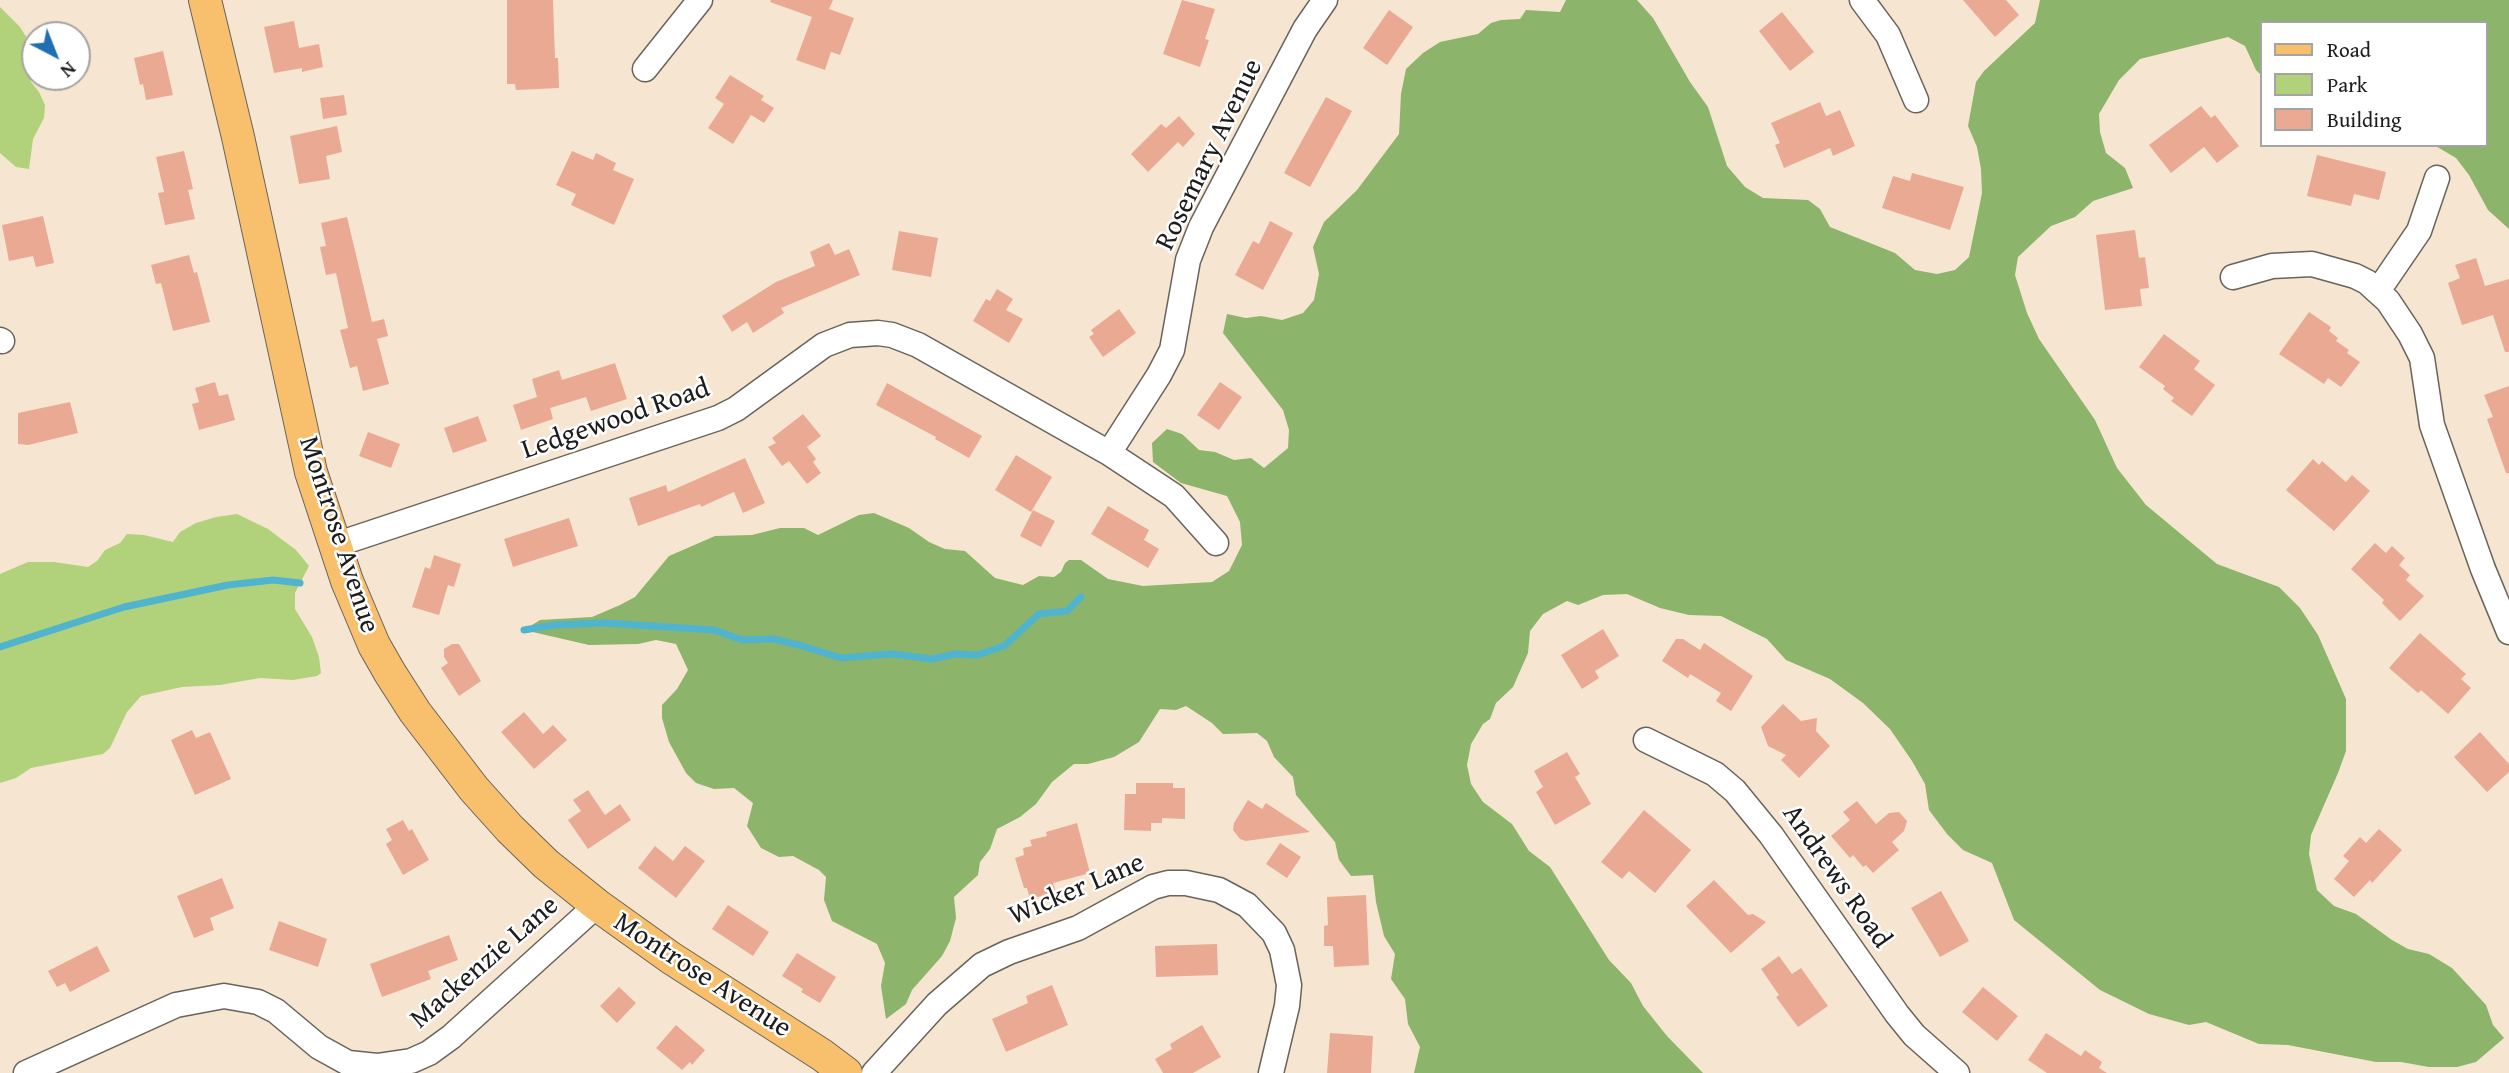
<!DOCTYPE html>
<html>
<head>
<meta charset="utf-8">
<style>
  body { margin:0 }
  #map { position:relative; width:2509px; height:1073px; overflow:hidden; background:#f6e6d1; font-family:"Gentium Book Plus",serif }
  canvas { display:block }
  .legend { position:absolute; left:2260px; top:21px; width:228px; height:126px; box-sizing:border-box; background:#fff; border:2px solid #a4a4a4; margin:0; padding:9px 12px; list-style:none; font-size:21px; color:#1c1c1c }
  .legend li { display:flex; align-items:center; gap:14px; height:35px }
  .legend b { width:35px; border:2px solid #a4a4a4 }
  .north { position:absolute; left:21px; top:21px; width:70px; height:70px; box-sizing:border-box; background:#fff; border:2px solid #a4a4a4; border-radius:50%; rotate:138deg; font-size:19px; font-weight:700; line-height:28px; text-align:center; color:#1c1c1c }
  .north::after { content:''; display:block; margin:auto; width:24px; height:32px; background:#1f6fb2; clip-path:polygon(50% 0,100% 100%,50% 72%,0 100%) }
</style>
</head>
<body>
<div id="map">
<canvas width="2509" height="1073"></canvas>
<ul class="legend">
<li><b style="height:9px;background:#f8bf6c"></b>Road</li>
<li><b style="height:19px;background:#b1d27a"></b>Park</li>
<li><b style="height:19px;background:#eaa993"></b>Building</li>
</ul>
<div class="north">N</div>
</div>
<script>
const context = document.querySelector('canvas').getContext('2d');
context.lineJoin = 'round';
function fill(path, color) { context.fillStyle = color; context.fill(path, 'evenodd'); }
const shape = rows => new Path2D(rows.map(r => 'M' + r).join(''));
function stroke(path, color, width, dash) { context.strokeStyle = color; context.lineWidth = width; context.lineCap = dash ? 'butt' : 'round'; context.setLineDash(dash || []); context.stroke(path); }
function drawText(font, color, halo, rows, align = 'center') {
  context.font = font + ' "Gentium Book Plus",serif'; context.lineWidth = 5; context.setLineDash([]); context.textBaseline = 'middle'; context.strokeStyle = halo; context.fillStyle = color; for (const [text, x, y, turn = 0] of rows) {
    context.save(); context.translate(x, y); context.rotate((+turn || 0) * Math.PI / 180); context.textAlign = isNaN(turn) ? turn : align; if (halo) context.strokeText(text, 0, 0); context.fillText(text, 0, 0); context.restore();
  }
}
const green = shape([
  [0,7,20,27,32,46,28,72,31,82,39,92,45,105,44,118,33,139,29,169,16,167,0,153],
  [237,514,268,529,296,550,309,566,295,593,295,609,312,637,319,657,321,673,317,676,293,680,260,678,220,685,182,687,141,696,127,712,110,748,103,754,31,768,16,778,0,783,0,574,28,562,54,562,88,567,97,561,105,550,120,543,127,534,144,535,173,542,180,532,196,523,216,517]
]);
const forest = shape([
  [1566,0,1637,0,1653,18,1690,82,1708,107,1727,166,1745,187,1763,198,1808,200,1820,209,1830,227,1895,253,1915,270,1937,274,1955,270,1969,257,1976,223,1982,193,1981,169,1977,147,1968,126,1976,82,1984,71,2035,23,2040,0,2509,0,2509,229,2488,210,2469,175,2456,158,2434,145,2486,145,2486,23,2262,23,2262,76,2256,70,2245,46,2228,37,2140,59,2119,80,2099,114,2100,132,2106,153,2125,168,2133,188,2093,201,2075,217,2051,226,2018,257,2015,275,2027,313,2039,339,2095,420,2117,468,2146,505,2217,564,2279,587,2300,608,2318,635,2346,699,2346,751,2338,773,2311,835,2309,854,2317,890,2334,906,2356,914,2392,940,2408,949,2429,954,2452,968,2486,1005,2493,1025,2504,1038,2476,1062,2457,1067,2429,1067,2401,1062,2376,1062,2288,1045,2259,1044,2206,1022,2189,1025,2149,1014,2100,990,2014,920,1992,863,1963,850,1947,834,1929,810,1925,784,1912,761,1890,729,1863,703,1830,679,1786,660,1767,639,1721,616,1689,615,1660,608,1627,594,1603,595,1578,605,1567,601,1543,614,1530,631,1528,653,1513,687,1496,703,1490,719,1483,724,1471,744,1467,765,1471,784,1483,802,1512,824,1529,851,1550,867,1609,960,1631,983,1643,1006,1667,1036,1703,1073,1414,1073,1420,1047,1408,1024,1405,999,1391,979,1395,954,1384,936,1376,902,1373,875,1351,876,1339,860,1335,842,1296,795,1293,777,1274,757,1267,741,1257,733,1223,734,1212,723,1186,706,1176,710,1160,709,1139,742,1114,757,1088,764,1074,764,1052,782,1036,804,1020,817,997,829,990,849,980,862,978,875,954,897,956,918,950,941,942,956,912,990,906,1004,886,1019,881,986,885,963,877,944,832,921,824,900,826,877,819,870,793,856,779,857,761,848,747,826,753,803,734,788,714,789,696,783,686,773,669,742,662,718,662,705,677,689,688,670,676,644,656,640,638,644,589,645,524,630,540,620,592,617,620,605,635,597,669,556,715,536,752,535,780,528,804,528,818,535,859,515,874,513,909,528,929,542,945,549,965,551,995,578,1023,585,1039,576,1054,577,1061,572,1065,563,1069,560,1081,560,1108,579,1143,586,1212,582,1229,571,1242,545,1240,522,1227,496,1181,483,1153,462,1152,443,1167,429,1182,434,1199,450,1215,452,1234,460,1251,458,1264,468,1288,448,1289,430,1283,410,1223,333,1227,314,1246,318,1261,316,1282,320,1303,313,1314,300,1319,274,1313,247,1324,222,1357,190,1399,134,1401,94,1406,69,1423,53,1440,42,1478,34,1491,23,1501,20,1520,19,1526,10,1560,12]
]);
const stream = shape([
  [524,630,554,625,605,623,714,630,742,640,773,639,799,645,841,658,892,654,932,659,955,654,977,655,1004,646,1039,614,1067,611,1081,597],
  [0,647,124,607,228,585,273,580,300,583]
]);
const building = shape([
  [507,0,553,0,555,58,558,58,559,88,516,90,515,84,507,84],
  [771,0,833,0,829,9,854,18,840,55,831,52,825,70,796,60,812,17,770,2],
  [1182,0,1215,9,1205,39,1209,40,1200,67,1163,54],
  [1963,0,2006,0,2019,15,1995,37],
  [1389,10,1413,27,1387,65,1363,48],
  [1782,12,1814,52,1790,71,1759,31],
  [294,21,299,48,319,44,323,67,302,72,302,68,274,73,264,27],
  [163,51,173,95,146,100,143,84,140,85,134,58],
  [730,75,764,96,761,100,774,108,764,123,751,115,733,144,708,128,724,104,715,98],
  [344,95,347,115,323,119,320,98],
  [1326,97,1352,111,1310,187,1284,173],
  [1820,102,1826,116,1840,110,1855,146,1833,156,1830,148,1784,168,1775,145,1780,143,1771,123],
  [2201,106,2211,118,2215,115,2239,146,2217,163,2204,147,2171,173,2149,145],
  [1179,116,1195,134,1183,147,1178,142,1148,172,1131,154,1161,124,1166,128],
  [337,126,342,152,326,156,330,179,299,184,290,136],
  [184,151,193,189,188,190,195,219,165,225,158,193,164,192,156,157],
  [572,151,593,160,596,153,616,163,613,170,634,179,614,225,571,205,576,194,556,185],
  [2317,155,2386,172,2379,200,2354,194,2351,206,2307,196],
  [1912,173,1964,187,1950,230,1882,208,1893,176,1910,181],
  [43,216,54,263,36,267,33,256,9,261,2,225],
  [347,217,372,322,384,319,388,336,377,339,389,384,363,391,357,366,350,368,340,330,348,328,336,273,326,275,320,247,326,246,321,223],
  [1270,221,1293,233,1263,290,1235,275,1253,241,1259,244],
  [2135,230,2139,258,2145,257,2149,288,2140,289,2142,306,2105,310,2096,235],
  [899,231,938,238,931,277,892,270],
  [829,243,835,255,849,249,860,275,781,308,784,313,753,333,747,322,732,332,722,316,776,282,815,266,810,252],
  [189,255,194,273,197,272,210,322,173,331,161,283,156,284,151,265],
  [2476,258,2485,286,2509,279,2509,352,2505,352,2493,315,2462,325,2448,283,2460,278,2455,265],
  [997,289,1013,299,1006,310,1023,319,1009,343,973,321,986,299,990,301],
  [1119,309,1136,333,1103,357,1089,337,1094,334,1091,330],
  [2309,312,2331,327,2329,331,2338,338,2336,341,2349,350,2347,353,2360,362,2341,387,2328,378,2324,384,2279,354],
  [2164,334,2200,361,2194,369,2215,385,2192,416,2171,401,2174,398,2163,389,2165,386,2139,367],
  [615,363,627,399,591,411,586,397,550,408,553,419,521,430,513,405,537,397,532,379,559,370,562,380],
  [215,382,219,396,228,394,235,420,199,430,192,404,199,402,195,388],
  [1220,382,1242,397,1219,430,1197,415],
  [887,383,982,436,969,458,935,439,936,437,876,405],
  [2509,386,2509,473,2506,473,2487,419,2493,417,2484,395],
  [70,402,78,433,28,445,18,444,18,413],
  [803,414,821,436,807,447,816,459,813,462,821,473,807,484,789,461,782,466,768,447,776,443,772,438],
  [478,416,487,441,453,453,444,428],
  [368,432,400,444,391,468,359,456],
  [1016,455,1052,477,1031,512,995,490],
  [745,458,765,503,743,513,734,492,701,507,700,504,638,526,629,498,666,485,668,492],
  [2313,459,2319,465,2322,461,2346,482,2352,475,2370,491,2334,531,2286,490],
  [1108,506,1149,530,1144,540,1159,549,1148,568,1091,534],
  [1033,510,1055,521,1041,547,1020,536],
  [569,518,578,546,513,567,504,539],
  [2375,543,2386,553,2392,546,2405,558,2399,565,2410,575,2406,580,2424,596,2400,621,2382,603,2384,600,2351,569],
  [434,555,461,564,454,587,448,585,439,615,412,607,425,567,430,569],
  [1603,629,1619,656,1595,671,1599,678,1582,689,1561,655],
  [2420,633,2466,674,2461,679,2471,688,2448,714,2421,690,2418,693,2389,668],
  [1676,639,1683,639,1700,650,1704,643,1753,676,1731,711,1716,701,1721,693,1690,674,1688,678,1662,661],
  [452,644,459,644,481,681,459,696,441,668,448,663,444,657,444,649],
  [1783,704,1801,721,1817,718,1816,731,1830,746,1799,778,1781,760,1786,755,1768,746,1761,727],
  [524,712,543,734,553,725,567,740,534,769,501,732],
  [192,730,196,738,210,732,231,779,195,795,171,740],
  [2480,732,2509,764,2509,772,2487,792,2454,757],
  [1567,752,1580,774,1575,777,1591,804,1555,825,1536,792,1543,787,1534,771],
  [1136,783,1173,783,1173,788,1185,788,1185,819,1162,818,1162,823,1151,823,1151,831,1124,830,1125,794,1136,794],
  [588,790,605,815,620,804,631,820,588,849,568,820,581,811,573,800],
  [1248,800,1262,809,1266,803,1310,832,1246,841,1240,839,1233,830,1234,823],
  [1857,801,1876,824,1889,813,1899,812,1907,821,1904,831,1892,842,1899,850,1873,873,1866,865,1863,867,1853,855,1850,858,1831,836,1850,820,1843,812],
  [1644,810,1691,850,1655,893,1629,871,1622,879,1601,862],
  [403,820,409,831,412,829,429,860,403,875,386,844,392,840,386,829],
  [1077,823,1090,873,1053,883,1056,892,1030,899,1027,888,1024,888,1015,858,1024,855,1023,848,1032,846,1030,840,1047,836,1046,832],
  [2379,829,2402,850,2372,883,2370,880,2354,897,2334,879,2349,861,2343,856,2360,837,2366,843],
  [1280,843,1301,857,1287,878,1266,864],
  [655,846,673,861,685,846,705,861,676,898,638,868],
  [222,878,234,908,210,918,214,930,194,938,177,896],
  [1714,880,1748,915,1753,914,1766,922,1731,953,1686,906],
  [1941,891,1969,941,1940,957,1911,908],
  [1366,895,1369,965,1334,967,1333,946,1324,946,1324,926,1328,925,1327,897],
  [728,905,769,932,753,956,712,929],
  [279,921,327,939,318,967,269,950],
  [449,935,458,960,428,971,431,979,382,997,370,964],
  [1217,944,1218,975,1156,977,1155,946],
  [97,946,110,971,70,992,65,983,57,987,48,971],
  [797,953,836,977,820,1003,801,992,803,989,782,976],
  [1779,956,1792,974,1801,968,1828,1006,1798,1027,1776,997,1779,995,1761,969],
  [1052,985,1068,1025,1006,1052,992,1019,1028,1003,1026,996],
  [619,987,636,1003,617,1023,600,1006],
  [1983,987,2018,1016,1997,1041,1962,1012],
  [676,1025,705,1050,692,1065,690,1062,682,1070,656,1048],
  [1202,1025,1221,1057,1193,1073,1163,1073,1155,1059,1172,1049,1170,1044],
  [1330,1033,1373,1036,1371,1073,1327,1073],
  [2046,1033,2081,1056,2085,1050,2102,1062,2099,1068,2107,1073,2047,1073,2028,1060]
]);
const minor = shape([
  [1862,0,1888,35,1916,100],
  [645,69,700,0],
  [2233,277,2272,266,2312,264,2355,276,2367,282,2388,301,2410,334,2422,358,2432,425,2483,569,2509,632],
  [2378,291,2419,231,2437,178],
  [0,340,2,341],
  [1109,453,1159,375,1172,350,1188,260,1201,227,1305,29,1325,0],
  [335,545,718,418,736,409,824,345,850,335,878,333,892,335,918,345,1109,453,1174,496,1216,543],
  [1646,740,1715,774,1735,791,1771,835,1897,1014,1914,1035,1957,1073],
  [26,1073,176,1005,224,996,258,1002,276,1011,319,1047,348,1063,377,1066,411,1061,429,1053,451,1037,597,905],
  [874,1073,937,1004,982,965,1009,952,1078,928,1153,887,1168,883,1186,883,1219,890,1247,905,1274,933,1282,950,1289,985,1287,1006,1271,1073]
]);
const major = shape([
  [205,0,238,137,311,472,347,581,374,645,390,673,415,712,474,789,510,829,546,864,597,905,671,958,822,1055,846,1073]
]);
const streetNames = [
  ["Rosemary Avenue",1210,155,-64],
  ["Ledgewood Road",616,420,-19],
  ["Montrose Avenue",338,535,72],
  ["Andrews Road",1836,877,55],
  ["Wicker Lane",1077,890,-23],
  ["Mackenzie Lane",485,963,-41],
  ["Montrose Avenue",702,976,33]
];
fill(green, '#b1d27a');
fill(forest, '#8cb46a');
stroke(stream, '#51b4cf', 7);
fill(building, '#eaa993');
stroke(minor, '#68635b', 27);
stroke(major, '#68635b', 34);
stroke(minor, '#fff', 24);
stroke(major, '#f8bf6c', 32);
drawText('28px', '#1c1c1c', '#fff', streetNames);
</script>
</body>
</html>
